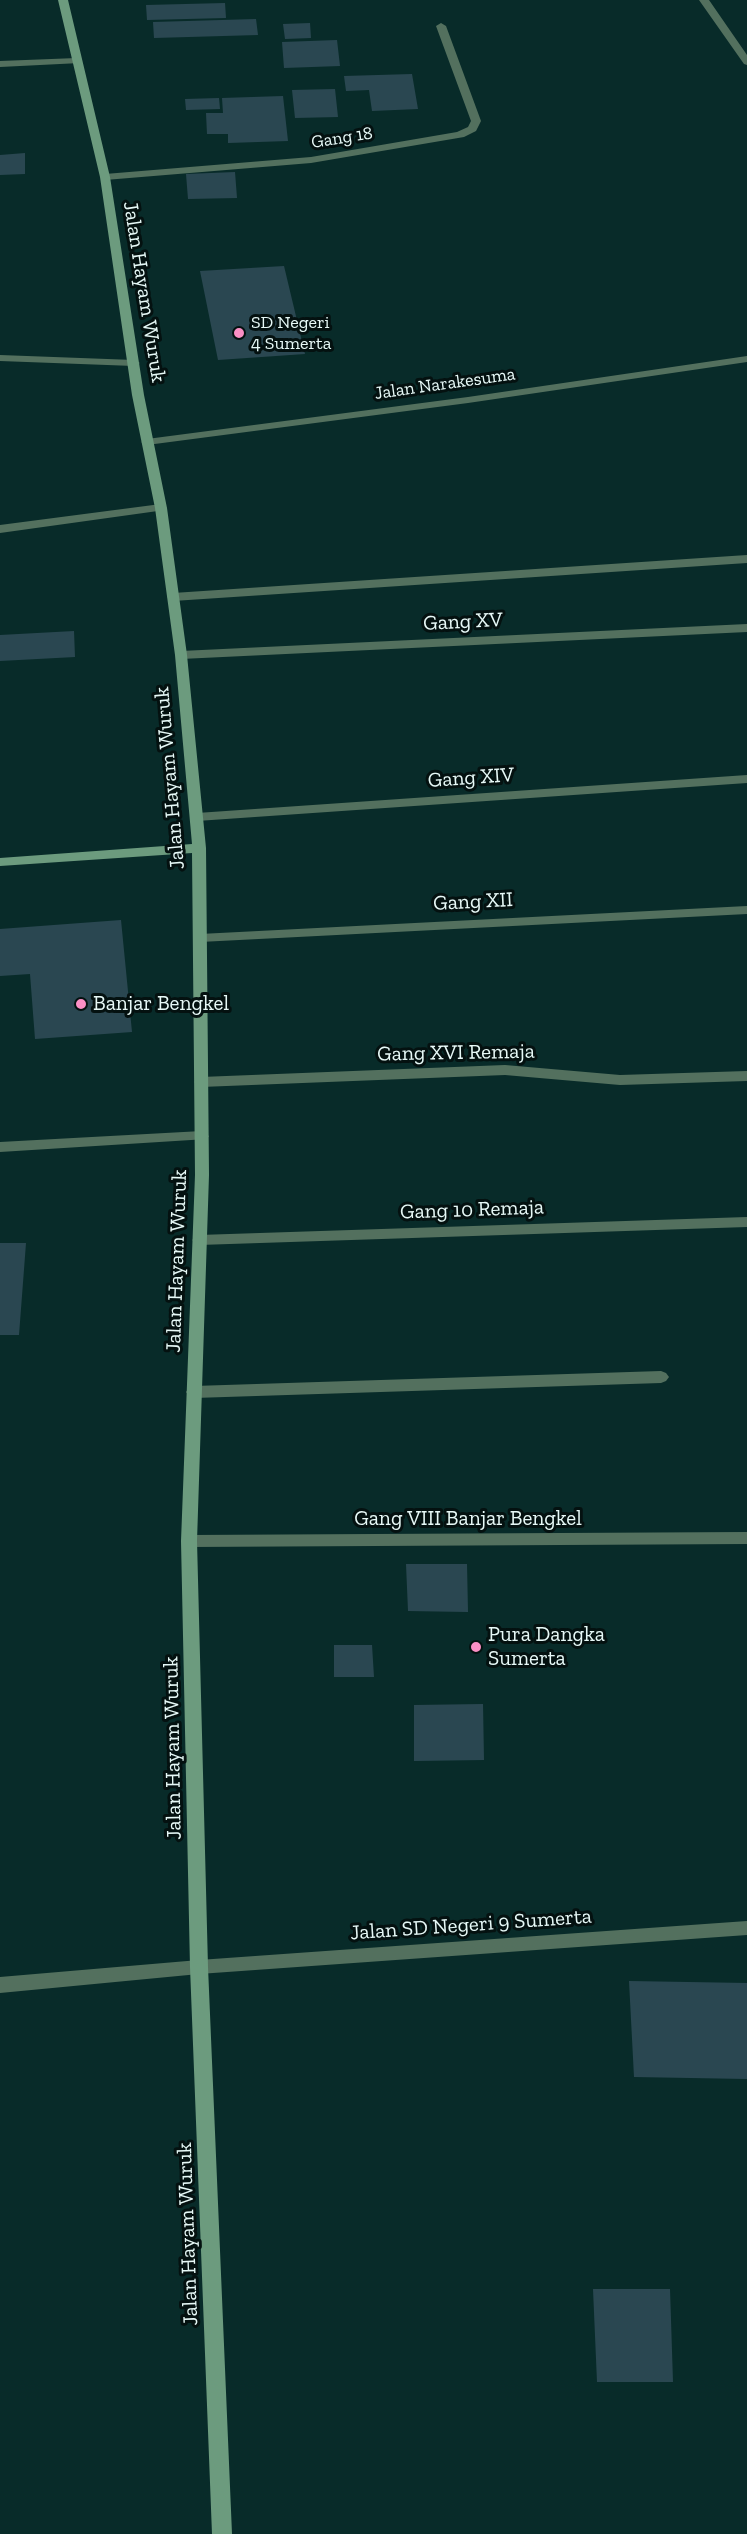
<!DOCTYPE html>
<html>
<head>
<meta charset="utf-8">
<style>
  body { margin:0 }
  canvas { display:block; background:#082b29 }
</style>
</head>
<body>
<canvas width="747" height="2534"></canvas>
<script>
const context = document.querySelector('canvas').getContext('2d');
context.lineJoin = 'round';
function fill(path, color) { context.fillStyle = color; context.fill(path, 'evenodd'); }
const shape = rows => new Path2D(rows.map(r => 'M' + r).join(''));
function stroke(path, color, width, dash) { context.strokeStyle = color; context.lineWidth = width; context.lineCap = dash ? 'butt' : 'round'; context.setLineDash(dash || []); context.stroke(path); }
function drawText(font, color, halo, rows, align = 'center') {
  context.font = font + ' "Zilla Slab",serif'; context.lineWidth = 6; context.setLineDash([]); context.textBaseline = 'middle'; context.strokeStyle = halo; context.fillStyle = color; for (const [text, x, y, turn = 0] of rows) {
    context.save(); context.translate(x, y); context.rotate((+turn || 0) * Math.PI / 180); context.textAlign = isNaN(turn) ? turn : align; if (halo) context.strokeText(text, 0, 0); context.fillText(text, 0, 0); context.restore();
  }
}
const building = shape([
  [225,3,226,18,147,20,146,5],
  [256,19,258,35,154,38,153,22],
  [310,23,311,38,285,39,283,24],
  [337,40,340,66,284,68,282,42],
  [412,74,418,109,372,111,369,90,346,91,344,76],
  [335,89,338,117,295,118,292,90],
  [283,96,288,141,228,143,228,134,207,134,206,113,223,113,222,98],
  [219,98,220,109,186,110,185,99],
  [25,153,25,174,0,175,0,155],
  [235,172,237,198,188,199,186,174],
  [284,266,305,354,218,360,200,271],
  [74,631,75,657,0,661,0,635],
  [121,920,132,1032,35,1039,30,974,0,976,0,929],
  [0,1243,26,1243,19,1335,0,1335],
  [406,1564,467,1564,468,1612,408,1611],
  [334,1645,372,1645,374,1677,334,1677],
  [483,1704,484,1760,414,1761,414,1705],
  [629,1981,747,1983,747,2079,634,2077],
  [593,2289,670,2289,673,2382,597,2382]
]);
const lane = shape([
  [0,355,134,360,140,363,134,366,0,361,0,355]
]);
const street = shape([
  [699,0,709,0,747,55,747,65,744,64,699,0],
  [441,23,446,26,481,121,476,131,464,137,311,163,105,180,100,177,105,174,311,157,457,132,468,127,471,121,436,26,441,23],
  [77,58,80,59,80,63,0,67,0,61,77,58],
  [747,356,747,362,468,403,147,445,141,442,147,439,468,397,747,356],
  [161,504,167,508,165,510,0,533,0,525,161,504],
  [747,555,747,563,173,601,167,597,173,593,747,555],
  [747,624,747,632,181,659,175,655,181,651,747,624],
  [747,775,747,783,197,821,190,817,197,813,747,775],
  [747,906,747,914,200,942,193,938,200,934,747,906],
  [505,1065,620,1075,747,1071,747,1081,620,1085,505,1075,201,1087,194,1082,201,1077,505,1065],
  [202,1131,209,1136,207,1139,0,1152,0,1142,202,1131],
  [747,1217,747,1227,199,1245,192,1240,199,1235,747,1217],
  [661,1371,666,1373,669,1377,666,1381,661,1383,194,1398,189,1396,186,1392,189,1388,194,1386,661,1371],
  [747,1532,747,1544,189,1547,183,1545,181,1541,183,1537,189,1535,747,1532],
  [747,1921,747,1935,199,1974,0,1993,0,1977,199,1960,747,1921]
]);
const secondary = shape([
  [58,0,68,0,110,177,144,395,167,508,187,655,206,848,209,1175,197,1541,208,1967,232,2534,212,2534,190,1967,181,1541,195,1175,192,853,0,866,0,858,192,844,175,655,155,508,132,395,100,177,58,0]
]);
const markers = [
  [239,333,6,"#fb8fc5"],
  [81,1004,6,"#fb8fc5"],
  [476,1647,6,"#fb8fc5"]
];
const farStreetnames = [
  ["Gang 18",342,138,-9],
  ["Jalan Narakesuma",445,384,-8]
];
const farPoinames = [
  ["SD Negeri",251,323],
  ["4 Sumerta",251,344]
];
const streetNames = [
  ["Jalan Hayam Wuruk",144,292,81],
  ["Gang XV",463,622,-3],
  ["Jalan Hayam Wuruk",170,778,-95],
  ["Gang XIV",471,778,-4],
  ["Gang XII",473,902,-3],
  ["Gang XVI Remaja",456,1053,-1],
  ["Gang 10 Remaja",472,1210,-2],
  ["Jalan Hayam Wuruk",177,1261,-88],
  ["Gang VIII Banjar Bengkel",468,1519],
  ["Jalan Hayam Wuruk",173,1748,-91],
  ["Jalan SD Negeri 9 Sumerta",471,1925,-4],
  ["Jalan Hayam Wuruk",188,2234,-92]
];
const poiNames = [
  ["Banjar Bengkel",93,1004],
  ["Pura Dangka",488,1635],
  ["Sumerta",488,1659]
];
fill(building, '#2a4751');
fill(lane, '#53705e');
fill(street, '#53705e');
fill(secondary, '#6c9b7e');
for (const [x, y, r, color] of markers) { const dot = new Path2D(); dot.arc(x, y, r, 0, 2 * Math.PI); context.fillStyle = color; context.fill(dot); stroke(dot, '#041110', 2); }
drawText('18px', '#e7f9f7', '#041110', farStreetnames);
drawText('18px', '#e7f9f7', '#041110', farPoinames, 'left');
drawText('21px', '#e7f9f7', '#041110', streetNames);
drawText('21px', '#e7f9f7', '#041110', poiNames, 'left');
</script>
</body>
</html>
